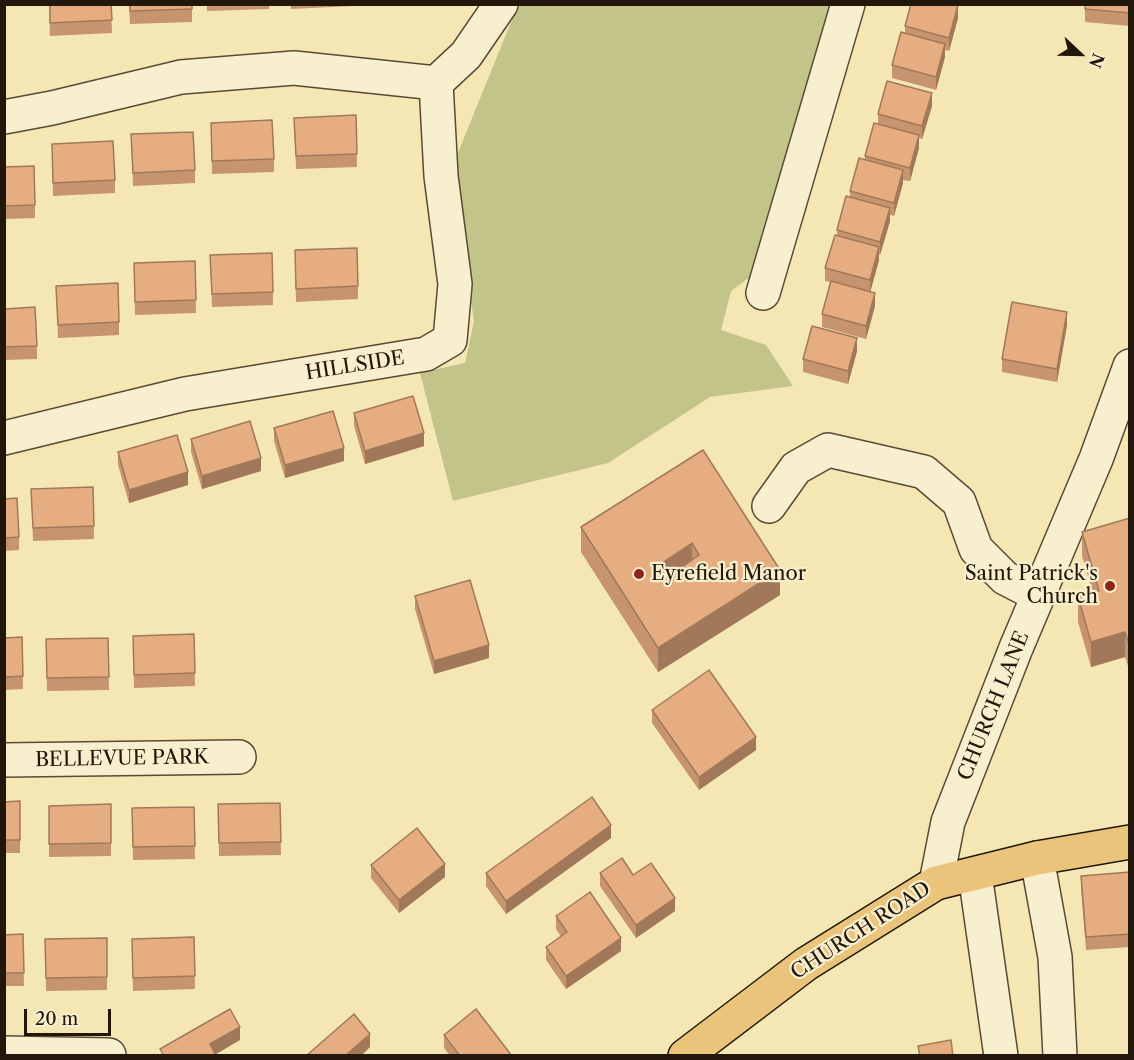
<!DOCTYPE html>
<html>
<head>
<meta charset="utf-8">
<style>
  body { margin:0 }
  #map { position:relative; width:1134px; height:1060px; overflow:hidden; background:#f5e7b4; font-family:"Libre Caslon Text",serif }
  canvas { display:block }
  .frame { position:absolute; inset:0; border:6px solid #23160a; pointer-events:none }
  .north { position:absolute; left:1050px; top:24px; width:60px; height:60px; -webkit-text-stroke:4px #f8efce; paint-order:stroke; rotate:112deg; font-size:16px; font-weight:700; line-height:24px; text-align:center; color:#23160a }
  .north::after { content:''; display:block; margin:auto; width:21px; height:27px; background:#23160a; clip-path:polygon(50% 0,100% 100%,50% 72%,0 100%) }
  .scale { position:absolute; left:24px; top:1009px; width:87px; height:27px; box-sizing:border-box; border:3px solid #23160a; border-top:0; padding-left:8px; font-size:18px; line-height:21px; white-space:nowrap; color:#23160a; -webkit-text-stroke:4px #f8efce; paint-order:stroke }
</style>
</head>
<body>
<div id="map">
<canvas width="1134" height="1060"></canvas>
<div class="frame"></div>
<div class="north">N</div>
<div class="scale">20 m</div>
</div>
<script>
const context = document.querySelector('canvas').getContext('2d');
context.lineJoin = 'round';
function fill(path, color) { context.fillStyle = color; context.fill(path, 'evenodd'); }
const shape = rows => new Path2D(rows.map(r => 'M' + r).join(''));
function stroke(path, color, width, dash) { context.strokeStyle = color; context.lineWidth = width; context.lineCap = dash ? 'butt' : 'round'; context.setLineDash(dash || []); context.stroke(path); }
function drawText(font, color, halo, rows, align = 'center') {
  context.font = font + ' "Libre Caslon Text",serif'; context.lineWidth = 4.5; context.setLineDash([]); context.textBaseline = 'middle'; context.strokeStyle = halo; context.fillStyle = color; for (const [text, x, y, turn = 0] of rows) {
    context.save(); context.translate(x, y); context.rotate((+turn || 0) * Math.PI / 180); context.textAlign = isNaN(turn) ? turn : align; if (halo) context.strokeText(text, 0, 0); context.fillText(text, 0, 0); context.restore();
  }
}
const green = shape([
  [518,5,837,5,754,274,731,291,721,330,766,345,793,386,710,397,608,463,453,501,420,373,465,363,474,321,461,235,455,160]
]);
const minor = shape([
  [4,117,52,108,181,77,294,68,436,83,466,55,501,4],
  [763,293,848,4],
  [4,438,185,394,426,354,450,340,455,284,441,176,436,83],
  [769,506,796,468,828,450,924,472,959,502,976,549,1005,578,1038,595],
  [4,760,239,757],
  [1037,858,1055,957,1060,1056],
  [975,874,1001,1056],
  [936,883,948,822,1016,648,1096,459,1130,366],
  [4,1053,109,1055]
]);
const major = shape([
  [685,1056,806,964,936,883,1037,858,1130,842]
]);
const wall = shape([
  [49,4,111,4,112,33,50,36],
  [129,4,192,4,192,22,130,24],
  [207,4,269,4,269,9,207,11],
  [291,4,353,4,353,6,291,9],
  [1130,4,1130,26,1085,22,1085,9],
  [958,18,949,51,945,50,945,57,936,90,892,78,892,65,905,33,905,26],
  [932,106,922,139,919,138,919,148,910,181,903,180,903,183,894,216,890,215,890,221,880,255,879,254,879,260,870,291,875,306,866,339,822,327,822,314,830,282,825,281,825,268,837,235,837,230,850,197,850,191,865,160,865,156,878,124,878,114],
  [356,115,357,167,296,169,294,118],
  [211,123,274,159,274,172,212,174],
  [131,134,195,170,195,183,133,186],
  [52,144,115,180,115,193,53,196],
  [4,167,35,205,35,218,4,219],
  [295,250,358,286,358,299,296,302],
  [210,255,273,292,273,305,212,307],
  [195,261,196,313,135,315,134,263],
  [56,286,119,322,119,335,58,338],
  [4,309,37,346,37,359,4,360],
  [1067,325,1057,382,1002,372,1002,359],
  [857,351,848,384,803,372,803,359],
  [354,413,424,446,365,464,354,426],
  [274,428,344,461,285,478,274,441],
  [191,439,261,471,202,489,191,452],
  [703,450,780,595,658,672,581,552,581,527],
  [118,452,188,485,129,503,118,465],
  [93,487,94,539,33,541,31,489],
  [4,499,19,537,19,550,4,551],
  [1130,518,1130,672,1125,657,1091,667,1078,622,1078,597,1093,593,1082,556,1082,532],
  [415,596,489,658,434,674,415,609],
  [194,634,195,686,134,688,133,636],
  [22,637,23,689,4,690,4,638],
  [108,638,109,690,47,691,46,639],
  [652,710,756,750,699,790,652,723],
  [20,801,20,853,4,853,4,802],
  [280,803,281,855,219,856,218,804],
  [111,804,111,856,49,857,49,806],
  [194,807,195,859,133,860,132,808],
  [611,838,506,914,486,886,486,873],
  [371,865,445,877,399,913,371,878],
  [1130,872,1130,947,1086,950,1081,889,1081,876],
  [600,873,633,875,675,911,636,938,600,886],
  [556,916,621,951,566,989,546,960,546,947,561,937,556,929],
  [23,934,24,986,4,986,4,935],
  [194,937,195,989,133,991,132,939],
  [107,938,107,990,46,991,45,939],
  [444,1035,512,1056,450,1056,444,1048]
]);
const shadedWall = shape([
  [958,5,958,18,949,51,949,38],
  [945,44,945,57,936,90,936,77],
  [932,93,932,106,922,139,922,126],
  [919,135,919,148,910,181,910,168],
  [903,170,903,183,894,216,894,203],
  [890,208,890,221,880,255,880,242],
  [879,247,879,260,870,293,870,280],
  [875,293,875,306,866,339,866,326],
  [1067,312,1067,325,1057,382,1057,369],
  [857,338,857,351,848,384,848,371],
  [424,433,424,446,365,464,365,451],
  [344,448,344,461,285,478,285,465],
  [261,458,261,471,202,489,202,476],
  [188,472,188,485,129,503,129,490],
  [692,543,692,568,662,587,662,563],
  [780,570,780,595,658,672,658,648],
  [1125,632,1125,657,1091,667,1091,642],
  [489,645,489,658,434,674,434,661],
  [756,737,756,750,699,790,699,777],
  [611,825,611,838,506,914,506,901],
  [445,864,445,877,399,913,399,900],
  [675,898,675,911,636,938,636,925],
  [621,938,621,951,566,989,566,976],
  [240,1027,240,1040,213,1056,210,1044],
  [370,1034,370,1047,361,1056,345,1056]
]);
const building = shape([
  [50,4,111,4,112,20,50,23,50,4],
  [130,4,192,4,192,9,130,11,130,4],
  [911,4,958,5,949,38,905,26,911,4],
  [1085,4,1130,4,1130,13,1085,9,1085,4],
  [901,32,945,44,936,77,892,65,901,32],
  [887,81,932,93,922,126,878,114,887,81],
  [356,115,357,154,296,156,294,118,356,115],
  [272,120,274,159,212,161,211,123,272,120],
  [874,123,919,135,910,168,865,156,874,123],
  [193,132,195,170,133,173,131,134,193,132],
  [113,141,115,180,53,183,52,144,113,141],
  [859,158,903,170,894,203,850,191,859,158],
  [34,166,35,205,4,206,4,167,34,166],
  [846,196,890,208,880,242,837,230,846,196],
  [835,235,879,247,870,280,825,268,835,235],
  [357,248,358,286,296,289,295,250,357,248],
  [272,253,273,292,212,294,210,255,272,253],
  [195,261,196,300,135,302,134,263,195,261],
  [831,281,875,293,866,326,822,314,831,281],
  [118,283,119,322,58,325,56,286,118,283],
  [1012,302,1067,312,1057,369,1002,359,1012,302],
  [35,307,37,346,4,347,4,309,35,307],
  [812,326,857,338,848,371,803,359,812,326],
  [413,396,424,433,365,451,354,413,413,396],
  [333,411,344,448,285,465,274,428,333,411],
  [250,421,261,458,202,476,191,439,250,421],
  [177,435,188,472,129,490,118,452,177,435],
  [703,450,780,570,658,648,581,527,703,450],
  [692,543,699,555,671,575,662,563,692,543],
  [93,487,94,526,33,528,31,489,93,487],
  [17,498,19,537,4,538,4,499,17,498],
  [1130,518,1130,648,1125,632,1091,642,1078,597,1099,591,1082,532,1130,518],
  [470,580,489,645,434,661,415,596,470,580],
  [194,634,195,673,134,675,133,636,194,634],
  [22,637,23,676,4,677,4,638,22,637],
  [108,638,109,677,47,678,46,639,108,638],
  [709,670,756,737,699,777,652,710,709,670],
  [592,797,611,825,506,901,486,873,592,797],
  [20,801,20,840,4,840,4,802,20,801],
  [280,803,281,842,219,843,218,804,280,803],
  [111,804,111,843,49,844,49,806,111,804],
  [194,807,195,846,133,847,132,808,194,807],
  [417,828,445,864,399,900,371,865,417,828],
  [622,858,633,875,651,863,675,898,636,925,600,873,622,858],
  [1130,872,1130,934,1086,937,1081,876,1130,872],
  [590,892,621,938,566,976,546,947,567,932,556,916,590,892],
  [23,934,24,973,4,973,4,935,23,934],
  [194,937,195,976,133,978,132,939,194,937],
  [107,938,107,977,46,978,45,939,107,938],
  [230,1009,240,1027,210,1044,216,1056,164,1056,160,1049,230,1009],
  [476,1009,512,1056,460,1056,444,1035,476,1009],
  [354,1014,370,1034,345,1056,306,1056,354,1014],
  [951,1040,953,1056,920,1056,918,1046,951,1040]
]);
const markers = [
  [639,574,6,"#8f2418"],
  [1110,586,6,"#8f2418"]
];
const streetNames = [
  ["HILLSIDE",355,366,-9],
  ["CHURCH LANE",994,706,-68],
  ["BELLEVUE PARK",122,759,-1],
  ["CHURCH ROAD",861,931,-33]
];
const poiNames = [
  ["Eyrefield Manor",651,574],
  ["Saint Patrick's",1098,574,"right"],
  ["Church",1098,597,"right"]
];
fill(green, '#c2c489');
stroke(minor, '#584a34', 36);
stroke(major, '#23160a', 36);
stroke(minor, '#f8efce', 33);
stroke(major, '#eac47a', 33);
fill(wall, '#c6956e');
fill(shadedWall, '#a1795a');
fill(building, '#e6ad80');
stroke(building, '#a1795a', 1.5);
for (const [x, y, r, color] of markers) { const dot = new Path2D(); dot.arc(x, y, r, 0, 2 * Math.PI); context.fillStyle = color; context.fill(dot); stroke(dot, '#f8efce', 2); }
drawText('20px', '#23160a', '#f8efce', streetNames);
drawText('20px', '#23160a', '#f8efce', poiNames, 'left');
</script>
</body>
</html>
